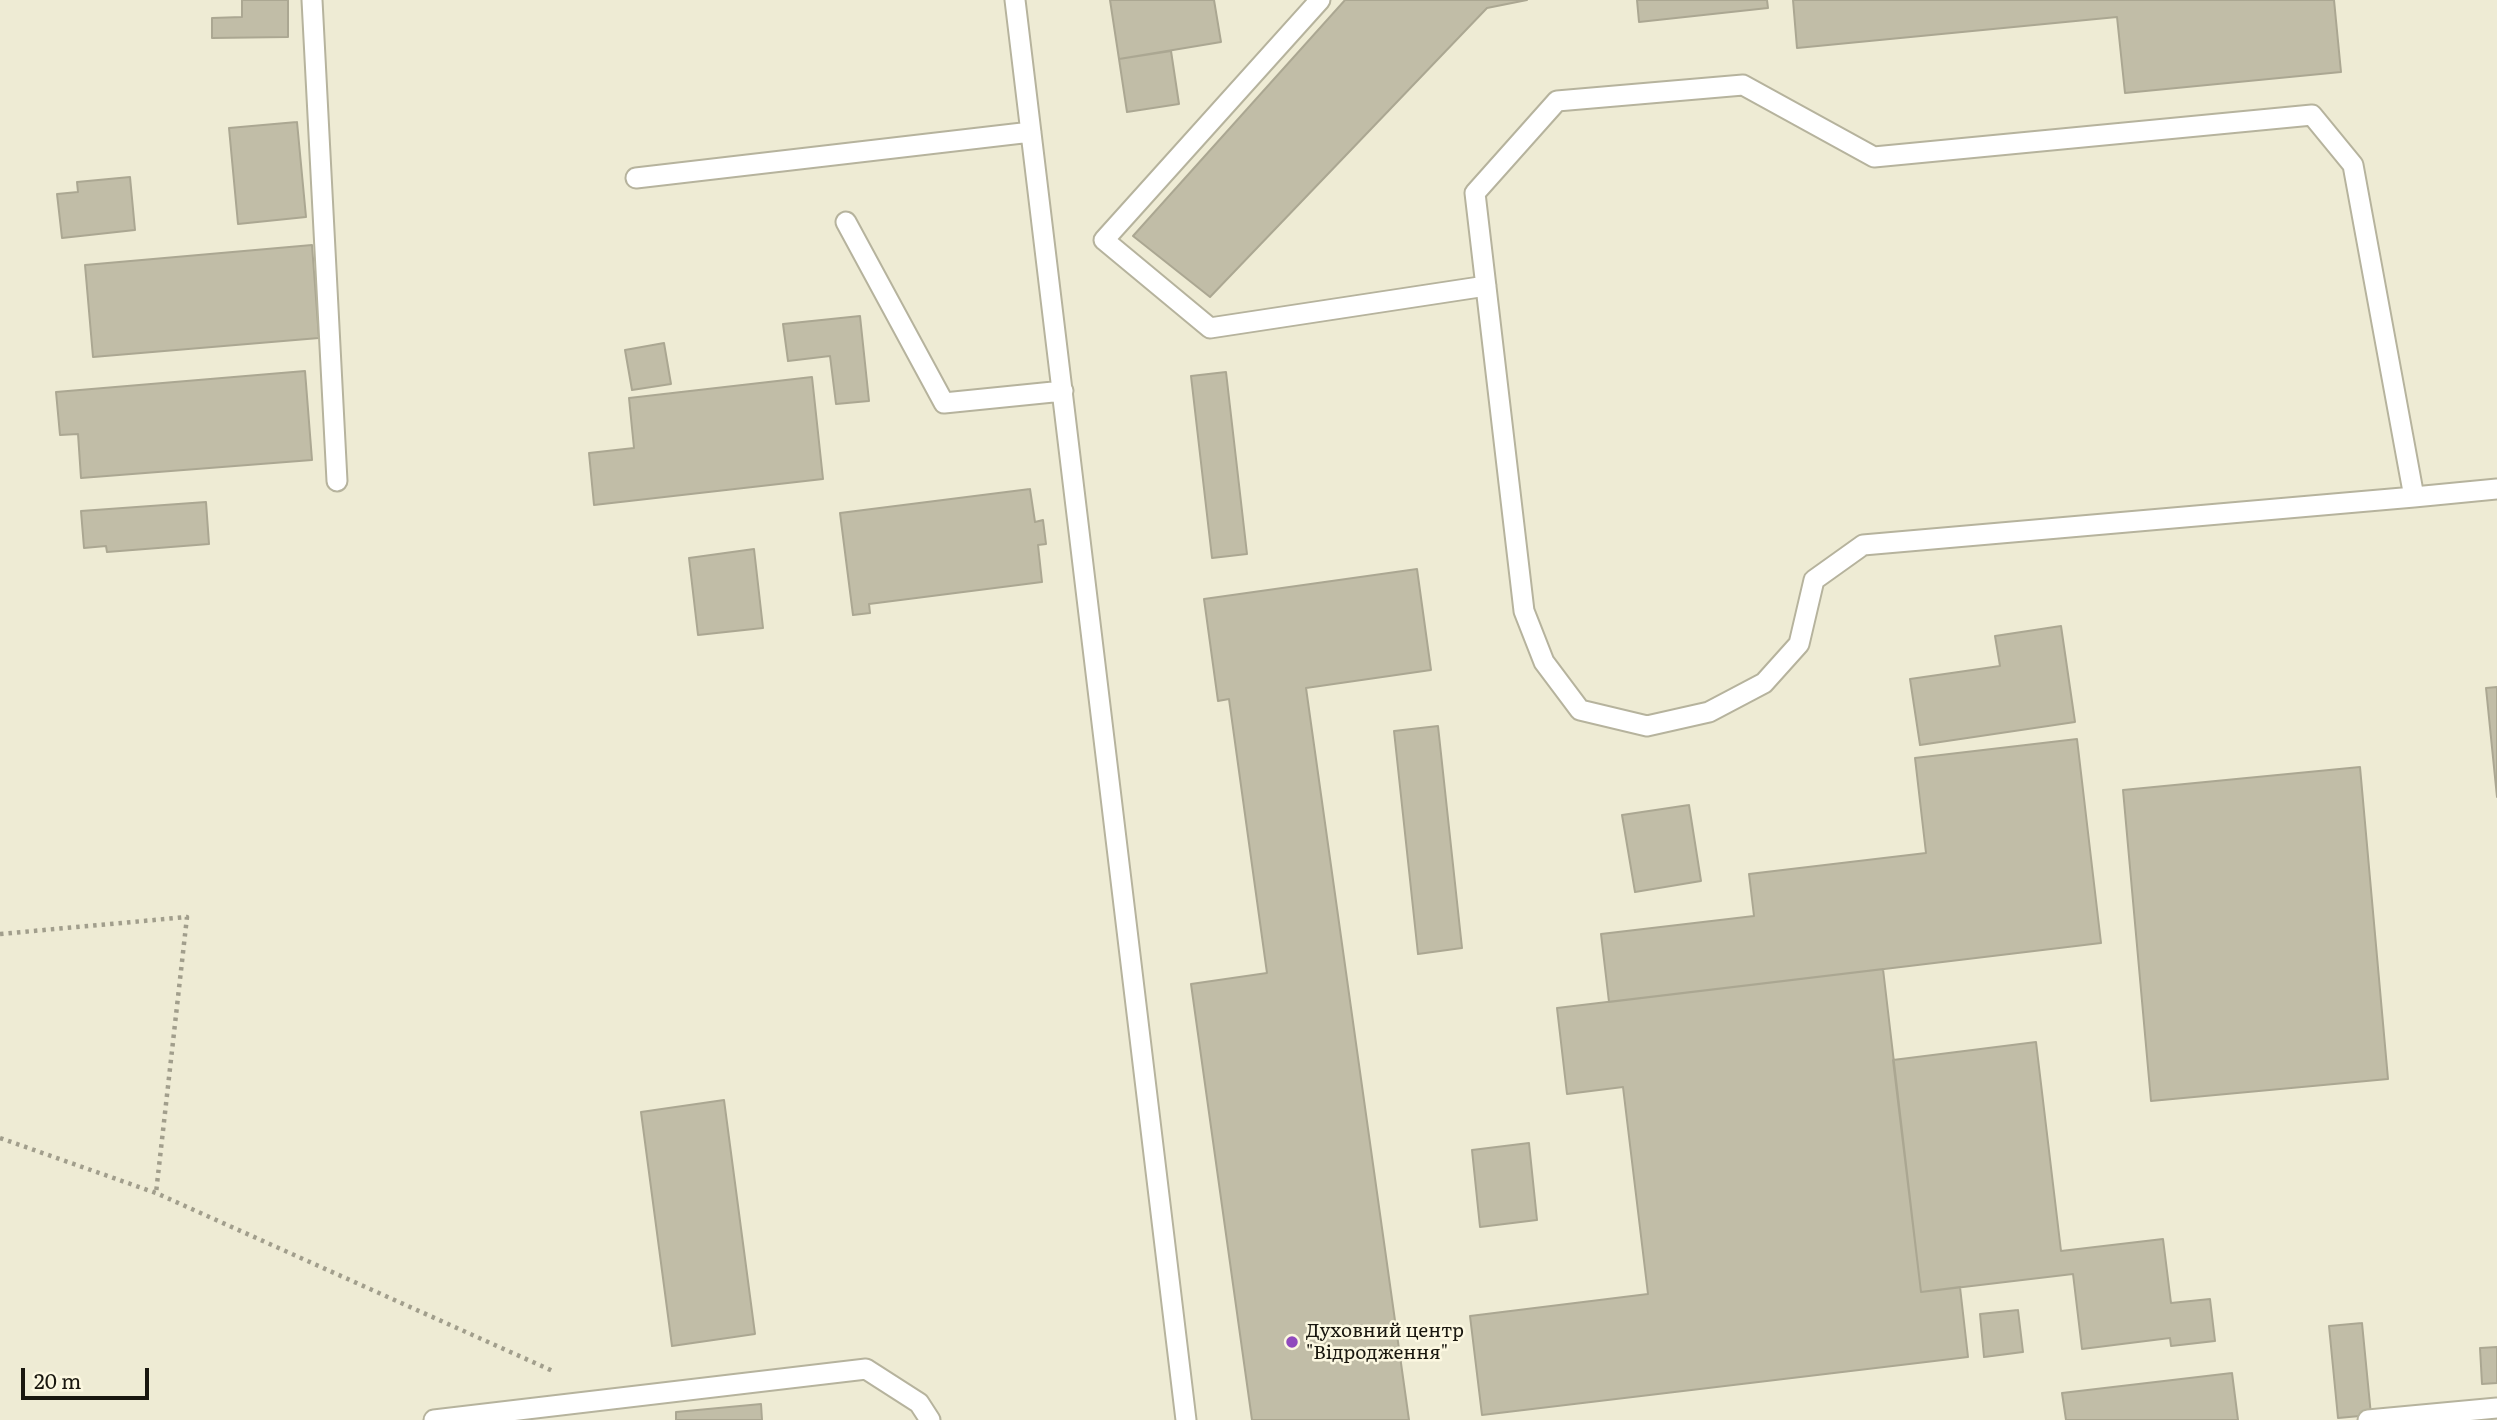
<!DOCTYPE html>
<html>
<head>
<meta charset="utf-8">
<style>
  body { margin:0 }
  #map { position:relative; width:2497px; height:1420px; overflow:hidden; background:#eeebd4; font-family:Literata,serif }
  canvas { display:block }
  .scale { position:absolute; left:21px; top:1368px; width:128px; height:32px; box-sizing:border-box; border:4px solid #19170f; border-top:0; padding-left:9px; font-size:21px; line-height:24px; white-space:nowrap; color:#19170f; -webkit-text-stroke:5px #fcf8e1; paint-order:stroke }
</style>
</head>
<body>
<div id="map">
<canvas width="2497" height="1420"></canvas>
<div class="scale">20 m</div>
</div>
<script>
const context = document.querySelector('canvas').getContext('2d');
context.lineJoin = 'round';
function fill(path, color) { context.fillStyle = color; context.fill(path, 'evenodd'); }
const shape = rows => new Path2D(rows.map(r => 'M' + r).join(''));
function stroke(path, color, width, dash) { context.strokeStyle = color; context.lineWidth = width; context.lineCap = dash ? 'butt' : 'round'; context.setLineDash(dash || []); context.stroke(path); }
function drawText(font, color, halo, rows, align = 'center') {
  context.font = font + ' Literata,serif'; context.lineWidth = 5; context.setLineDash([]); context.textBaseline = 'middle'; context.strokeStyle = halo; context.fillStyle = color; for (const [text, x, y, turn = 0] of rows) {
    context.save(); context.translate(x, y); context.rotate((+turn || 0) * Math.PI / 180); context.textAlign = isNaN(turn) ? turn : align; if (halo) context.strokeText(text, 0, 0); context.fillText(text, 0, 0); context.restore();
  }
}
const building = shape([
  [242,0,288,0,288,37,212,38,212,18,242,17,242,0],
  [1110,0,1214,0,1221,42,1119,59,1110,0],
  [1345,0,1527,0,1487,8,1210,297,1133,236,1345,0],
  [1637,0,1767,0,1768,8,1639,22,1637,0],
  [1793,0,2334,0,2341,72,2125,93,2117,17,1797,48,1793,0],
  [1171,51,1179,104,1127,112,1119,59,1171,51],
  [297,122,306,217,238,224,229,128,297,122],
  [130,177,135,230,62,238,57,194,78,192,77,182,130,177],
  [312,245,319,338,93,357,85,265,312,245],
  [860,316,869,401,836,404,830,356,788,361,783,324,860,316],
  [664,343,671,384,632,390,625,350,664,343],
  [305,371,312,460,81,478,78,434,60,435,56,392,305,371],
  [1226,372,1247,554,1212,558,1191,376,1226,372],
  [812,377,823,479,594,505,589,453,634,448,629,398,812,377],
  [1030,489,1035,522,1043,520,1046,544,1038,545,1042,582,869,604,870,613,853,615,840,513,1030,489],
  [206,502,209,544,107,552,106,546,84,548,81,511,206,502],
  [754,549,763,628,698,635,689,558,754,549],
  [1417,569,1431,670,1306,688,1409,1420,1252,1420,1191,984,1267,973,1229,699,1218,701,1204,599,1417,569],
  [2061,626,2075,722,1920,745,1910,679,2000,666,1995,636,2061,626],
  [2497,687,2497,797,2486,688,2497,687],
  [1438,726,1462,948,1418,954,1394,731,1438,726],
  [2077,739,2101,943,1609,1002,1601,934,1754,916,1749,874,1926,853,1915,758,2077,739],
  [2360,767,2388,1079,2151,1101,2123,790,2360,767],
  [1689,805,1701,881,1635,892,1622,815,1689,805],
  [1883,969,1921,1292,1960,1287,1968,1357,1482,1415,1470,1316,1648,1294,1623,1087,1567,1094,1557,1008,1883,969],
  [2036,1042,2061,1251,2163,1239,2171,1303,2210,1299,2215,1341,2171,1346,2170,1338,2082,1349,2073,1274,1921,1292,1893,1060,2036,1042],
  [724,1100,755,1334,672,1346,641,1112,724,1100],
  [1529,1143,1537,1220,1480,1227,1472,1150,1529,1143],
  [2018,1310,2023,1352,1984,1357,1980,1314,2018,1310],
  [2362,1323,2371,1415,2338,1418,2329,1326,2362,1323],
  [2497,1347,2497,1383,2482,1384,2480,1348,2497,1347],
  [2232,1373,2238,1420,2066,1420,2062,1393,2232,1373],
  [761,1404,762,1420,676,1420,676,1412,761,1404]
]);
const path = shape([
  [0,934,187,917,156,1193],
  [0,1138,156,1193,555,1372]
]);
const lane = shape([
  [312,0,337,481],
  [1015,0,1186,1420],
  [1320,0,1104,240,1210,328,1486,286],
  [636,178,1031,132],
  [846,222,944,403,1063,391],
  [2414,497,2353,165,2312,115,1874,157,1743,85,1557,101,1475,193,1524,611,1544,662,1580,710,1647,726,1709,712,1764,683,1799,644,1814,580,1863,545,2414,497,2497,489],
  [434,1420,866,1369,919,1403,930,1420],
  [2368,1420,2497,1408]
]);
const markers = [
  [1292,1342,7,"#904abd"]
];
const poiNames = [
  ["Духовний центр",1306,1331],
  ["\"Відродження\"",1306,1353]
];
fill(building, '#c1bda7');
stroke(building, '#aba792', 2);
stroke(lane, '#b6b39d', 23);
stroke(path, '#a19e8c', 4.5, [3.5, 5]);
stroke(lane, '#fff', 19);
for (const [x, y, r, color] of markers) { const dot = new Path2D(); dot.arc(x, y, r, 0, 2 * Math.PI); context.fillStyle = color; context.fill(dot); stroke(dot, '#fcf8e1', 2.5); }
drawText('19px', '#19170f', '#fcf8e1', poiNames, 'left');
</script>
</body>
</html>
